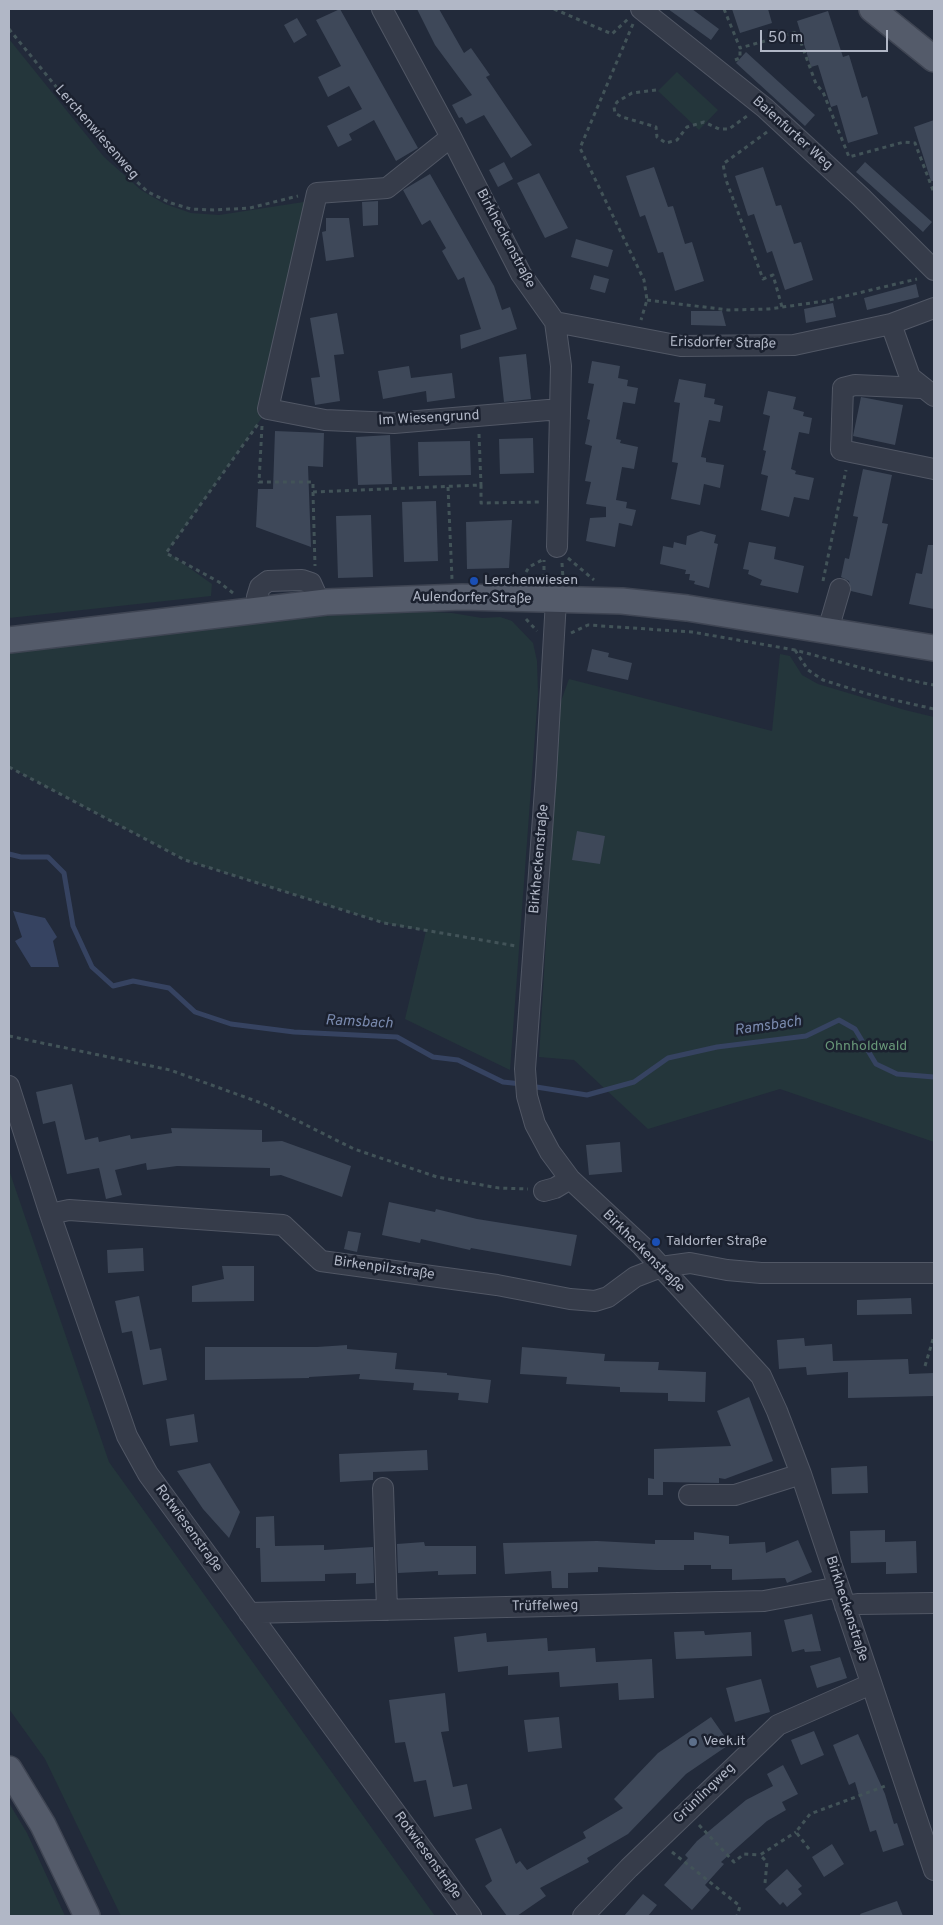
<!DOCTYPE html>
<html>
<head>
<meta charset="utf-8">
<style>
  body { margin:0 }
  #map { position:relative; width:943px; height:1925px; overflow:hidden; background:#222a3a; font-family:Overpass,sans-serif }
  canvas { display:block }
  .frame { position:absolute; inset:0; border:10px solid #b1b7c6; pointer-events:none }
  .scale { position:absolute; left:760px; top:30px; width:128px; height:22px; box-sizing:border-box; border:2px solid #b1b7c6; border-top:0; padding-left:6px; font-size:15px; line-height:18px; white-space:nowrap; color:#b1b7c6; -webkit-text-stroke:4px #1b212f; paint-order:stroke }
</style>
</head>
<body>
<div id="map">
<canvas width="943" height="1925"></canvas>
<div class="frame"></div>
<div class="scale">50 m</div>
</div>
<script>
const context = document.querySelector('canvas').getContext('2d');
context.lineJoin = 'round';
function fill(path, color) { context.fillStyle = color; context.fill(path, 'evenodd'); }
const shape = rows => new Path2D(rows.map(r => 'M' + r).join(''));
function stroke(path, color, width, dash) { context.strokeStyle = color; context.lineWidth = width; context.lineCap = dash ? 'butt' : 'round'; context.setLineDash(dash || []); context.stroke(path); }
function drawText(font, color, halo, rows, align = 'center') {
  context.font = font + ' Overpass,sans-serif'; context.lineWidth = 5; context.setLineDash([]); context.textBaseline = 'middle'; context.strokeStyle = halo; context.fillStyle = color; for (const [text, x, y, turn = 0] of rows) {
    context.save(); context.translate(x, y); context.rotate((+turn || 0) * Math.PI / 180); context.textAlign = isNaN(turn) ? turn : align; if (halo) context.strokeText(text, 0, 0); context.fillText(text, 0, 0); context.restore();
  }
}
const green = shape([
  [9,39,104,157,141,190,165,204,191,213,219,215,310,201,268,409,167,552,212,584,211,596,9,618],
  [677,72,718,110,699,130,658,91],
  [394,610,452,613,482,618,500,617,512,621,533,643,537,661,538,694,510,1070,405,1019,426,931,384,923,185,860,9,767,9,653,246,623,340,613],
  [780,654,790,656,802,675,818,684,905,710,934,717,934,1142,780,1089,648,1129,574,1060,539,1057,560,704,569,679,772,731],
  [9,1170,109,1462,435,1916,121,1916,45,1759,9,1709],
  [9,1803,27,1833,65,1916,9,1916]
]);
const water = shape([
  [13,911,45,918,57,937,53,941,59,967,31,967,15,941,22,937]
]);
const stream = shape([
  [9,854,21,857,48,857,64,873,73,926,92,967,113,986,133,981,169,988,195,1012,231,1024,294,1032,397,1037,433,1057,458,1060,503,1082,522,1084],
  [530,1086,587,1095,634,1082,668,1058,717,1047,806,1036,839,1020,855,1029,876,1064,897,1074,934,1077]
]);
const building = shape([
  [340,9,418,148,396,161,374,120,349,134,352,140,338,147,327,126,362,109,349,86,328,97,318,77,341,66,316,20],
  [417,9,439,9,464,53,471,48,490,75,486,77,532,145,511,158,484,115,466,124,462,117,459,118,452,105,472,95,435,45],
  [668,9,692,9,719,29,711,40],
  [732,9,768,9,772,23,740,33],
  [828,11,843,57,849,55,862,98,867,96,878,134,848,143,837,105,831,107,818,65,811,67,797,21],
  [297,18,307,35,294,43,284,25],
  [746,52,815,115,805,126,736,63],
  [934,120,934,181,931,181,914,127],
  [504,162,513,179,498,187,489,170],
  [865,162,932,222,923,232,856,172],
  [654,167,668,207,673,206,685,244,692,242,704,281,675,291,663,252,658,253,645,215,640,217,626,176],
  [763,167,776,206,781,205,794,244,801,242,813,280,785,290,772,251,767,253,754,214,748,216,735,176],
  [539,173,568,228,545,238,517,183],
  [430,174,494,286,502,310,510,307,517,329,461,349,460,335,481,329,464,277,458,280,442,251,446,248,430,220,422,225,403,190],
  [378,201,378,225,363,226,362,202],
  [326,218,349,218,354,257,326,261,322,232,326,231],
  [576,239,613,250,608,267,571,257],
  [594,275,609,279,605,293,590,289],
  [916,284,919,297,867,310,864,298],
  [833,303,836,317,806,323,804,309],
  [691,311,722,311,726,326,691,325],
  [337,313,344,354,334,355,340,401,315,405,311,378,320,377,310,318],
  [526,354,531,399,504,402,499,357],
  [592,361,620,366,618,378,628,380,627,386,638,388,635,404,623,402,616,439,621,440,620,443,638,447,634,469,622,467,616,500,627,502,626,508,636,510,632,526,619,523,615,547,586,541,590,518,606,517,606,507,586,504,591,482,585,481,592,446,585,444,590,420,587,419,594,384,588,383],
  [409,366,411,378,452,373,455,398,427,402,426,391,383,399,378,371],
  [679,379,706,384,704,397,715,399,714,404,723,406,720,422,709,420,701,457,706,458,706,462,724,465,720,488,704,484,700,505,671,499,678,463,672,462,680,403,674,402],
  [768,391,796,397,793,409,804,412,803,416,812,418,809,434,799,432,791,469,796,471,795,474,814,478,809,500,794,497,789,517,761,510,768,476,761,474,766,451,763,450,770,416,763,414],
  [861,397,903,405,895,445,853,436],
  [275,431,324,433,323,467,308,466,311,547,256,527,258,489,273,489],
  [390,435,392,484,358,485,356,437],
  [533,438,534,473,500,474,499,439],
  [470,441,471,475,419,476,418,442],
  [863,469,892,475,882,523,888,524,872,596,851,591,849,581,841,577,845,558,849,559,858,517,853,516],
  [436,501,438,561,404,562,402,502],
  [371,515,373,577,338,578,336,516],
  [512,520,509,568,467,569,466,522],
  [701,531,716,535,714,543,718,544,709,588,694,584,695,581,689,580,690,574,685,574,686,570,660,564,663,546,673,548,674,542,686,545,687,536],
  [749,542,776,547,774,559,804,566,798,593,760,585,762,580,748,574,749,570,743,569],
  [928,545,934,545,934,609,909,604,916,573,922,574],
  [592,649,609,653,608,657,632,663,628,680,587,671],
  [577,831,605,836,600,864,572,860],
  [72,1084,85,1140,98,1137,99,1142,130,1135,131,1139,172,1133,171,1128,262,1130,262,1142,282,1141,351,1166,342,1197,281,1175,270,1176,270,1168,177,1166,147,1170,146,1163,115,1170,122,1195,106,1199,99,1168,67,1174,55,1121,43,1124,36,1092],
  [620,1142,622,1172,589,1175,586,1145],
  [389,1202,435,1212,436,1209,477,1219,577,1235,571,1266,471,1248,470,1250,421,1239,420,1243,382,1235],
  [348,1231,361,1233,357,1252,344,1249],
  [143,1248,144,1271,108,1273,107,1250],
  [222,1266,254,1266,254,1301,192,1302,192,1286,224,1279],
  [139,1296,150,1350,161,1348,167,1380,143,1385,132,1331,122,1333,115,1301],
  [911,1298,912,1314,857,1315,857,1300],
  [804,1338,805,1346,832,1344,833,1361,908,1359,909,1374,934,1373,934,1396,848,1398,848,1372,807,1375,806,1367,779,1369,777,1340],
  [347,1345,347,1349,397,1353,395,1369,447,1373,447,1375,491,1380,488,1403,458,1400,459,1393,413,1390,414,1383,359,1379,360,1374,309,1377,309,1378,205,1380,205,1347,317,1347],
  [522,1347,605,1354,604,1361,659,1362,658,1370,706,1372,705,1402,668,1401,668,1393,620,1392,620,1387,566,1384,567,1377,520,1374],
  [749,1397,773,1461,725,1479,719,1478,719,1483,663,1482,663,1495,648,1495,648,1478,654,1479,654,1449,731,1446,717,1411],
  [194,1414,198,1442,170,1446,166,1419],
  [427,1450,428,1470,373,1472,373,1480,340,1482,339,1454],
  [210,1463,240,1512,229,1538,203,1509,177,1471],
  [867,1466,868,1493,832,1494,831,1468],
  [274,1516,275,1546,324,1545,324,1550,373,1547,374,1583,356,1584,356,1573,325,1574,325,1581,261,1582,260,1548,256,1548,256,1517],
  [885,1530,885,1542,916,1541,917,1573,886,1574,886,1562,851,1563,850,1531],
  [694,1532,729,1536,729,1544,765,1542,766,1553,798,1540,812,1572,787,1583,785,1578,732,1580,732,1569,711,1569,711,1565,684,1565,684,1570,656,1570,598,1567,598,1572,568,1573,568,1588,552,1588,551,1571,505,1574,503,1543,597,1541,655,1544,655,1540,694,1540],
  [424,1542,425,1546,476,1546,476,1574,438,1575,438,1571,398,1573,397,1544],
  [812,1614,821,1651,805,1652,804,1649,792,1652,784,1620],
  [704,1631,705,1635,751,1632,752,1656,676,1659,674,1632],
  [486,1633,487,1642,547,1638,548,1651,595,1648,596,1662,652,1659,654,1698,619,1700,618,1683,560,1687,559,1672,508,1675,508,1666,458,1672,454,1637],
  [840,1657,847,1678,817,1688,810,1666],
  [761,1679,770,1712,735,1722,726,1688],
  [445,1693,449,1731,441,1732,453,1787,467,1784,472,1809,434,1817,426,1780,414,1782,405,1742,395,1743,389,1700],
  [559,1717,562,1748,528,1752,524,1720],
  [711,1717,730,1744,686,1774,628,1834,587,1858,589,1862,540,1888,546,1896,517,1916,507,1916,485,1886,492,1881,475,1839,501,1828,516,1864,520,1861,527,1870,586,1838,583,1832,623,1808,614,1799,658,1753],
  [814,1731,824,1755,801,1765,791,1740],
  [858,1734,885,1794,894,1824,897,1823,904,1845,883,1852,876,1830,870,1832,855,1782,849,1785,833,1745],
  [783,1765,798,1794,782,1802,786,1810,767,1821,721,1862,724,1864,705,1885,710,1890,692,1910,664,1885,688,1858,685,1855,697,1841,746,1800,773,1786,767,1774],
  [832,1844,844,1864,824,1877,812,1857],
  [787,1869,802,1886,798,1889,802,1894,787,1907,783,1902,780,1905,765,1889],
  [643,1894,657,1905,648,1916,624,1916],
  [897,1901,903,1916,861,1916,860,1914]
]);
const path = shape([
  [554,9,612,34,628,19],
  [724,9,740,48,797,32,816,84,823,92,849,157,904,142,915,143,934,193],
  [633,24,580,148,644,280,647,300,641,320],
  [9,29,124,170,148,192,171,203,191,209,214,210,250,208,298,196],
  [735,60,740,58,740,48],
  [656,90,632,93,617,102,614,107,615,113,622,117,656,127,657,137,666,143,677,140,687,127,704,122,719,129,729,129,747,116],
  [767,132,723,164,726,180,763,279,773,275,782,307],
  [647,300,728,310,769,309,825,301,917,279],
  [262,426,259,482,313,482,313,492,481,485,481,503,540,502],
  [479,434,481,485],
  [448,487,452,579],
  [313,492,315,566],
  [568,558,594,580],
  [562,563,563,579],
  [544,578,544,560],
  [522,579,529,567,544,559],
  [823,581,846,470],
  [233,593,219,582,166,553,258,424],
  [526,619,537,631],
  [571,633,588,625,692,632,795,650,903,679,934,685],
  [795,650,808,670,823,680,868,694,934,709],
  [9,767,185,860,384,923,516,946],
  [9,1036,170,1070,264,1104,354,1149,437,1177,499,1188,528,1189],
  [925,1366,934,1336],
  [699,1825,734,1862,744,1854,760,1855],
  [809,1849,796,1832,810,1814,888,1785],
  [672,1852,740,1906,737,1916],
  [765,1883,767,1862,760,1855,796,1832]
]);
const minor = shape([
  [382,9,451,137,521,274,555,322,561,366,557,547],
  [641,9,765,108,861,197,934,270],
  [451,137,387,188,317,193,268,409,325,420,394,423,560,409],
  [555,322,681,346,794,345,891,324,934,308],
  [891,324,910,377,934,396],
  [921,388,855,385,843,388,841,450,934,469],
  [257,597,260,587,268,581,302,580,311,583,315,592],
  [556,600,546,775,525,1069,527,1096,535,1124,550,1152,570,1179,642,1246,761,1376,777,1411,801,1474,934,1870],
  [828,630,840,589],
  [9,1086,50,1214,127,1436,148,1474,471,1916],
  [544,1191,555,1188,570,1179],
  [50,1214,69,1210,283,1225,321,1261,497,1285,570,1299,595,1301,608,1297,635,1277,661,1267,690,1263,727,1270,761,1273,934,1273],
  [383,1488,387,1610],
  [689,1495,735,1495,801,1474],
  [845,1606,859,1604,934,1603],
  [249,1613,764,1601,839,1587],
  [583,1916,629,1868,778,1725,871,1684]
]);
const major = shape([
  [872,9,934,59],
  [9,640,326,602,462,597,622,601,687,608,934,648],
  [9,1769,43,1825,87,1916]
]);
const markers = [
  [474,581,5,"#1a4fb4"],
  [656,1242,5,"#1a4fb4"],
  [693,1742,5,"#5c6f8a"]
];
const streetNames = [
  ["Lerchenwiesenweg",96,133,49],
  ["Baienfurter Weg",792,134,42],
  ["Birkheckenstraße",505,239,62],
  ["Erisdorfer Straße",723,344,1],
  ["Im Wiesengrund",429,419,-3],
  ["Aulendorfer Straße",472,599,1],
  ["Birkheckenstraße",540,859,-85],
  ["Birkheckenstraße",643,1252,45],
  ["Birkenpilzstraße",384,1269,8],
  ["Rotwiesenstraße",188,1529,54],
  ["Trüffelweg",545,1607,-1],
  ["Birkheckenstraße",846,1609,72],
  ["Grünlingweg",705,1794,-44],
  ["Rotwiesenstraße",427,1856,54]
];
const poiNames = [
  ["Lerchenwiesen",484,581],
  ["Taldorfer Straße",666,1242],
  ["Veek.it",703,1742]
];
const parkNames = [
  ["Ohnholdwald",866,1047]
];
const waterNames = [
  ["Ramsbach",359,1023,3],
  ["Ramsbach",768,1027,-8]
];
fill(green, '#24363b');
fill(water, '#364361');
stroke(stream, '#364361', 5);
fill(building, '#3e4859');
stroke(minor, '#515765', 22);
stroke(major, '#3f4553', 28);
stroke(path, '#425358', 3, [4, 4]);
stroke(minor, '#363c4a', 20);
stroke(major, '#545b6a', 25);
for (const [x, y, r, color] of markers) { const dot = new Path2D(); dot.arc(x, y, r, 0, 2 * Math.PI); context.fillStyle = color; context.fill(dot); stroke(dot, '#1b212f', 2); }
drawText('14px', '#b1b7c6', '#1b212f', streetNames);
drawText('14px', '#b1b7c6', '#1b212f', poiNames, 'left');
drawText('14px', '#689778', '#1b212f', parkNames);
drawText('italic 15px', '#7a8aae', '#1b212f', waterNames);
</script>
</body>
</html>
